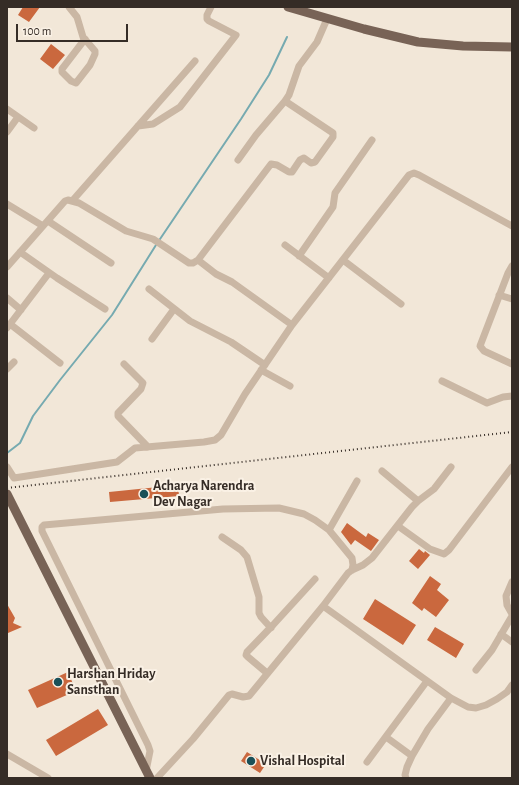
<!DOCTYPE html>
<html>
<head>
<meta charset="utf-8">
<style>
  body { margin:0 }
  #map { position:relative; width:519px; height:785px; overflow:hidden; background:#f2e7d8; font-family:"Alegreya Sans",sans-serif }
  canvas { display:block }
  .frame { position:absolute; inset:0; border:8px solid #352c26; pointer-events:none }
  .scale { position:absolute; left:16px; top:24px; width:112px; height:18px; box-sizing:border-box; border:2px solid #352c26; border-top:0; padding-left:5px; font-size:12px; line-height:14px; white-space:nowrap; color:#352c26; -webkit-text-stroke:3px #faf1e5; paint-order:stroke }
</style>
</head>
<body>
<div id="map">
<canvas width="519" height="785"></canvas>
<div class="frame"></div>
<div class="scale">100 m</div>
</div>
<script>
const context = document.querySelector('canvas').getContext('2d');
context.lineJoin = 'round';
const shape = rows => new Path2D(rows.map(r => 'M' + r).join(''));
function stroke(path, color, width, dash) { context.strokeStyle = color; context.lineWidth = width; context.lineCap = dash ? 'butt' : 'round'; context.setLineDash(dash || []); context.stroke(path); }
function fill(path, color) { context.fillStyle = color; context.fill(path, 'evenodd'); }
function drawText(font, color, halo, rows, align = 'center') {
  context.font = font + ' "Alegreya Sans",sans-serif'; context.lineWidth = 4; context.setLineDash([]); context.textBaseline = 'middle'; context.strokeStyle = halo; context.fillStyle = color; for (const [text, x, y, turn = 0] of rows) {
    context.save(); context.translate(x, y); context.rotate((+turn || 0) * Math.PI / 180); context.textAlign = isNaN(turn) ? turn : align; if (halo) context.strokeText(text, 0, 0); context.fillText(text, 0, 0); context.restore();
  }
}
const stream = shape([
  [7,453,20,443,33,416,60,380,112,315,156,245,241,119,269,75,287,37]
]);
const building = shape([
  [23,7,40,7,29,22,18,15],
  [51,44,65,55,53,69,40,59],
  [178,485,179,496,110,502,109,492],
  [347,523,366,537,368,533,379,540,371,551,355,540,351,545,341,532],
  [419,549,424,553,425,551,430,555,418,569,409,561],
  [430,576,441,584,437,590,449,600,436,617,424,608,422,611,412,603],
  [375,599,416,625,403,645,363,619],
  [7,604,15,618,13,623,22,627,8,633,7,636],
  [435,627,464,644,456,658,427,640],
  [68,672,76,691,37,708,28,690],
  [98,709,108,725,56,756,46,740],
  [247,752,266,764,260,773,241,761]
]);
const minor = shape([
  [69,7,77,17,83,37,95,51,95,54,90,65,76,83,71,81,62,72,62,69,85,39],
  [7,109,34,128],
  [138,126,153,124,180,107,236,35,209,21,207,19,207,15,211,7],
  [7,132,18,117],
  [238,160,256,135,285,101,289,95,299,66,317,42,327,19],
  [73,200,195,61],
  [7,204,43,226],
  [48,221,111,263],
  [285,245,329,278],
  [20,252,57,278,105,309],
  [299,256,333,207,335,193,372,140],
  [198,260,216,274,232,282,292,325],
  [343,260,401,304],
  [512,266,508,273,480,346,484,351,512,364],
  [7,267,65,201,68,200,79,203,126,231,153,239,189,263,193,263,198,260,271,164,277,165,289,172,292,172,300,160,304,158,311,163,315,162,333,137,333,133,285,101],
  [149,289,190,321,231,342,265,365],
  [499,295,512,299],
  [7,298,21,310],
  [10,324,60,363],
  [7,328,49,273],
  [152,339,174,309],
  [124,364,143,383,141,389,118,413,118,416,148,447],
  [7,369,14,362],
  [261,370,290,386],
  [442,381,487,403,503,397,512,396],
  [7,467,14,478,117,462,135,448,204,442,215,440,221,435,245,394,292,325,409,175,414,173,419,175,512,226],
  [382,471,418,501],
  [398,526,430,549,444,554,449,550,512,467],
  [329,530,357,481],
  [222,537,241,550,247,557,259,597,259,613,261,617,271,628],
  [512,582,506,596,507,605,512,614],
  [323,606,451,698],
  [501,634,512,642],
  [476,670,492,650,512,616],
  [267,673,248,657,246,655,247,652,273,625,315,579],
  [386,737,412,756],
  [7,754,48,778],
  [367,762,427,681],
  [146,771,150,751,148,745,42,531,42,527,44,525,223,509,279,508,304,514,315,520,329,530,352,558,353,565,352,570],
  [157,778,193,739,229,695,232,694,243,697,249,696,323,606,348,573,352,570,363,565,372,558,412,507,418,501,434,489,451,467],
  [406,778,405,775,407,767,412,756,428,729,451,698,468,707,476,708,486,705,497,699,507,692,512,685]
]);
const major = shape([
  [288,7,364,29,418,42,463,46,512,47],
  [7,494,150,778]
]);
const rail = shape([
  [7,488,512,432]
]);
const markers = [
  [144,494,5,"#1a5058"],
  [58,682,5,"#1a5058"],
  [251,761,5,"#1a5058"]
];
const poiNames = [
  ["Acharya Narendra",153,486],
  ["Dev Nagar",153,502],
  ["Harshan Hriday",67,674],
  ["Sansthan",67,690],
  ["Vishal Hospital",260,761]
];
stroke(stream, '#76aab0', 2);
fill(building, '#ca683e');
stroke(minor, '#cab7a4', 7);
stroke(major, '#786356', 9);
stroke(rail, '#352c26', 2, [1, 3]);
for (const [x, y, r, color] of markers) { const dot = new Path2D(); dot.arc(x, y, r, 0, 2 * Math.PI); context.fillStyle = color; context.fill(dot); stroke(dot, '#faf1e5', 1.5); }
drawText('bold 14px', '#352c26', '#faf1e5', poiNames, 'left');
</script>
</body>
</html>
